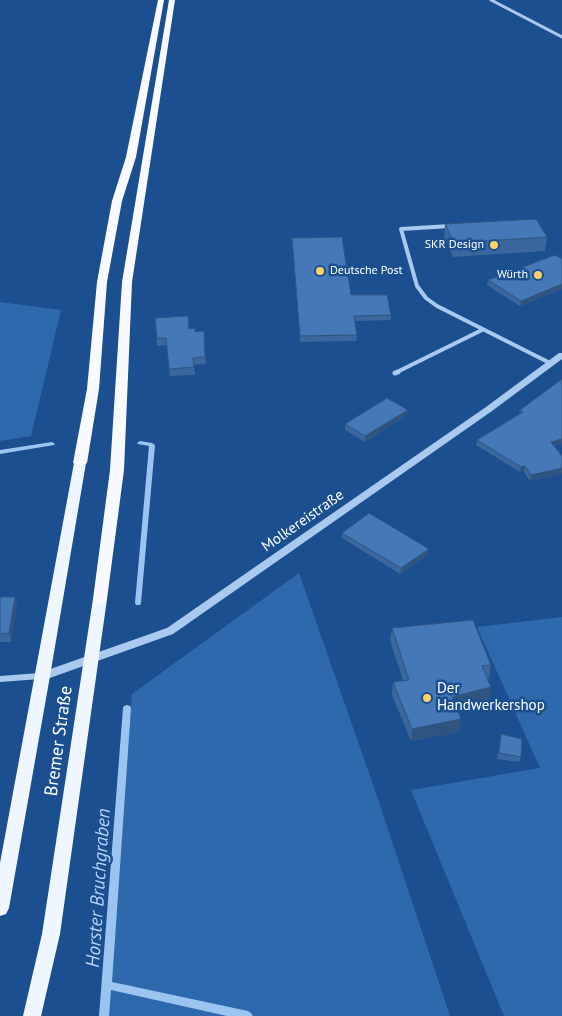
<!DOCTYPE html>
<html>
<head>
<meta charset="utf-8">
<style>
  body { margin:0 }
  canvas { display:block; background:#1b4f8f }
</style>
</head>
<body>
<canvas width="562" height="1016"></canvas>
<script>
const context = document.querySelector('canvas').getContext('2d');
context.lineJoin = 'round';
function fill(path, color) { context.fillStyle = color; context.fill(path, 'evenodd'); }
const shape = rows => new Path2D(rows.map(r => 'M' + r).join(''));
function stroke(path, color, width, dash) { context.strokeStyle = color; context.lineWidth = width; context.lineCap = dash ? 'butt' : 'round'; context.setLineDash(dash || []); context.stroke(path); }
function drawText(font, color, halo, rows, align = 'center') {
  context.font = font + ' "PT Sans",sans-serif'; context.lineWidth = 5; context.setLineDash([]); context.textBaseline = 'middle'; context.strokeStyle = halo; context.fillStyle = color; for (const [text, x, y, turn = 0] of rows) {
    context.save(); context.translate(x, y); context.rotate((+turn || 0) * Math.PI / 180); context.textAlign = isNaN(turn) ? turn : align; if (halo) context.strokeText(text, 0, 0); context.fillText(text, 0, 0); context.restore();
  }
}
const green = shape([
  [0,302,61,310,31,436,0,441],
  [299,573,377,796,450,1016,103,1016,132,694],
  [562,617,562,1016,504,1016,411,790,540,768,477,627]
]);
const stream = shape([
  [140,441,152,443,155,445,141,603,140,605,136,605,135,603,149,446,138,444,137,443,140,441],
  [52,442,55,444,54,445,0,454,0,450,52,442],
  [127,705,130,706,131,708,112,982,248,1011,251,1013,253,1016,227,1016,111,990,109,1016,99,1016,123,708,124,706,127,705]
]);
const minorFar3 = shape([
  [491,0,562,37]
]);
const minorFar2 = shape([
  [450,226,401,229,417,286,426,298,437,306,550,363],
  [395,373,482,330]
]);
const minorFar1 = shape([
  [395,373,398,372]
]);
const minor = shape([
  [0,679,40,676]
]);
const tertiary = shape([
  [559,353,562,353,562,359,492,411,173,634,47,679,43,680,39,679,38,676,39,673,167,628,486,407,559,353]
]);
const primary = shape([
  [80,459,86,463,50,676,9,908,6,914,0,916,0,863,74,463,80,459],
  [100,594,105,596,107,599,60,934,41,1016,23,1016,42,934,93,599,95,596,100,594]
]);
const trunk = shape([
  [158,0,164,0,136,157,122,201,107,282,99,389,87,463,80,467,73,463,87,389,97,282,112,201,126,157,158,0],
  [169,0,175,0,132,282,124,470,107,599,105,603,100,604,95,603,93,599,110,470,122,282,169,0]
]);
const wall = shape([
  [445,224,547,237,545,251,453,257,444,238],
  [292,238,351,295,391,315,391,320,354,321,357,335,356,341,300,342],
  [562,259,562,289,520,306,487,285,488,280],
  [155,318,189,329,196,332,204,331,206,364,194,365,195,375,170,376,167,345,157,346],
  [562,379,562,444,554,446,562,456,562,474,530,481,524,472,520,472,476,445,477,440,519,414,520,410],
  [408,410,407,415,365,442,345,430,345,424],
  [342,533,428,555,400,574,342,538],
  [0,597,15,597,17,605,11,642,0,642],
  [392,628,491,665,489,678,487,678,491,687,489,700,457,708,459,732,411,741,392,695,393,682,403,680,390,641],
  [501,734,521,757,519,762,497,759]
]);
const shadedWall = shape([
  [562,284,562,289,520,306,521,301],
  [408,410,407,415,365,442,365,436],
  [562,439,562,444,550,447,551,442],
  [525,466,524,472,520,472,521,467],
  [562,468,562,474,530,481,531,475],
  [429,549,428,555,400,574,401,568],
  [15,597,17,605,11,642,9,633],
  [491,687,489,700,450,709,452,697],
  [461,719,459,732,411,741,412,729]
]);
const building = shape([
  [536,219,547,237,454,243,445,224,536,219],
  [342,237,351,295,387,295,391,315,354,316,357,335,300,336,292,238,342,237],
  [555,255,562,259,562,284,521,301,488,280,555,255],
  [188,316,189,329,195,328,195,332,204,331,205,357,193,358,194,367,169,369,166,338,157,338,155,318,188,316],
  [562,379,562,439,551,442,562,456,562,468,531,475,525,466,521,467,477,440,523,412,520,410,562,379],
  [387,398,408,410,365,436,345,424,387,398],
  [369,513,429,549,401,568,342,533,369,513],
  [0,597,15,597,9,633,0,634,0,597],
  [473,620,491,665,482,666,491,687,452,697,461,719,412,729,393,682,409,680,392,628,473,620],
  [501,734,522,739,521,757,499,753,501,734]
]);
const markers = [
  [494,245,5,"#ffd166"],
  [320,271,5,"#ffd166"],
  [538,275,5,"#ffd166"],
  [427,698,5,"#ffd166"]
];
const farPoinames = [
  ["SKR Design",484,245],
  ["Deutsche Post",330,271,"left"],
  ["Würth",528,275]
];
const streetNames = [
  ["Molkereistraße",303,521,-35]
];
const poiNames = [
  ["Der",437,689],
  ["Handwerkershop",437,706]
];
const nearStreetnames = [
  ["Bremer Straße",59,741,-82]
];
const nearWaternames = [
  ["Horster Bruchgraben",99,888,-86]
];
fill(green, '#2e69ad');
fill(stream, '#9cc4f0');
stroke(minorFar3, '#a9c9ee', 3);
stroke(minorFar2, '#a9c9ee', 4);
stroke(minorFar1, '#a9c9ee', 5);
stroke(minor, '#a9c9ee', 6);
fill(tertiary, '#a9c9ee');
fill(primary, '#f0f6ff');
fill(trunk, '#f8faff');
fill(wall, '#3a679d');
fill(shadedWall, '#305480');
fill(building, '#4478b7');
stroke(building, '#305480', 1);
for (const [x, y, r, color] of markers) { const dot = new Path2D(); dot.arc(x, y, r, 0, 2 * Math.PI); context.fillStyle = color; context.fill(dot); stroke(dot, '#1b4f8f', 2); }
drawText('12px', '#fff', '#1b4f8f', farPoinames, 'right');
drawText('15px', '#fff', '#1b4f8f', streetNames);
drawText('15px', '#fff', '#1b4f8f', poiNames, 'left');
drawText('18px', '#fff', '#1b4f8f', nearStreetnames);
drawText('italic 19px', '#b5d3f5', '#1b4f8f', nearWaternames);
</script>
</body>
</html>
